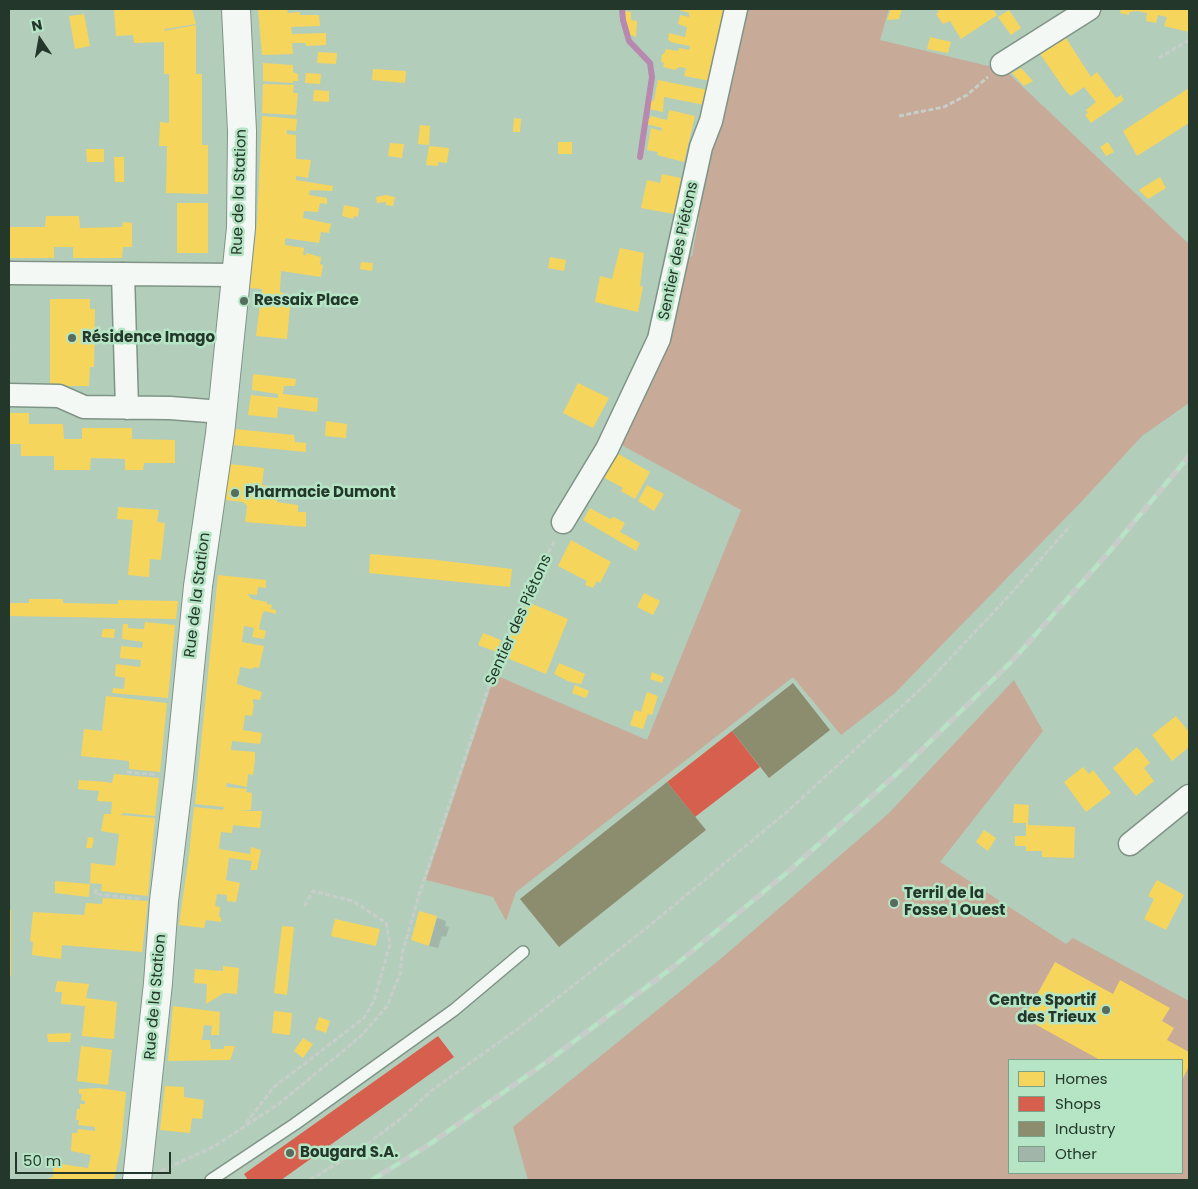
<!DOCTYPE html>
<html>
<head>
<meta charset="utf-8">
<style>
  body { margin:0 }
  #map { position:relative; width:1198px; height:1189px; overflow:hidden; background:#b3cdbb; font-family:Poppins,sans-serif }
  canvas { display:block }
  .frame { position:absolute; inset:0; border:10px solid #24372b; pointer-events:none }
  .legend { position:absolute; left:1008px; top:1059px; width:175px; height:115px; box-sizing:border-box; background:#b5e5c4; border:1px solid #7b9f87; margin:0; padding:6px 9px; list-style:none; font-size:15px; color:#24372b }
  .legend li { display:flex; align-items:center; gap:10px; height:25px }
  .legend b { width:25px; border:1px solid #7b9f87 }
  .north { position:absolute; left:15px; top:15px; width:50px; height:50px; -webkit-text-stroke:4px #b5e5c4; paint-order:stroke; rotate:348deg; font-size:14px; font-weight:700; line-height:20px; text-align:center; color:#24372b }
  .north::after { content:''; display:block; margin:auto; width:18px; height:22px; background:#24372b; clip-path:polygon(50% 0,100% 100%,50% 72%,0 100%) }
  .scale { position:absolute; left:15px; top:1152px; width:156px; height:22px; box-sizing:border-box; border:2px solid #24372b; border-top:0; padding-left:6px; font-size:15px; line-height:18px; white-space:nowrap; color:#24372b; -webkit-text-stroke:4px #b5e5c4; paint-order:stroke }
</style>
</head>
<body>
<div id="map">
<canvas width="1198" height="1189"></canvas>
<div class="frame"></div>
<ul class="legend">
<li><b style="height:14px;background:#f6d55c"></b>Homes</li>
<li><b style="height:14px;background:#d6604d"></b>Shops</li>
<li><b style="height:14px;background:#8c8c6e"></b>Industry</li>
<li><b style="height:14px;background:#a1b6a8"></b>Other</li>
</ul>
<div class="north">N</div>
<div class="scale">50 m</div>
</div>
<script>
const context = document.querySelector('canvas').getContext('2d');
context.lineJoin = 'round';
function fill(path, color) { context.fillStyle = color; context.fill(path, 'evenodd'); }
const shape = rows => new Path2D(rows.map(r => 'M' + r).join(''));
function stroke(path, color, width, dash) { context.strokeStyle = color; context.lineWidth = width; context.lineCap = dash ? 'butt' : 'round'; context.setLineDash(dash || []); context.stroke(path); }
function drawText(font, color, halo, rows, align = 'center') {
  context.font = font + ' Poppins,sans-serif'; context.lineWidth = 5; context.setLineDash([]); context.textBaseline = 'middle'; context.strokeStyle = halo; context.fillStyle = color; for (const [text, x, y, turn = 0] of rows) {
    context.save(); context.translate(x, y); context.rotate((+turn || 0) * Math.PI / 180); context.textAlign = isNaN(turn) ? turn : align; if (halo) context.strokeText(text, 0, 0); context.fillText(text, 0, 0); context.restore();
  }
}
const green = shape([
  [744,9,889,9,880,40,1005,70,1189,244,1189,403,1142,436,1083,500,894,694,841,735,793,677,516,892,506,921,493,897,426,880,495,675,647,740,741,510,616,442,682,260,692,256,699,217,694,207,707,144,717,139],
  [1014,680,1043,731,940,862,1066,944,1073,938,1189,1001,1189,1180,528,1180,513,1127,724,956,888,814],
  [1009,1060,1182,1060,1182,1173,1009,1173]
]);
const homes = shape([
  [114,9,192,9,196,24,165,29,164,31,196,25,196,74,202,74,202,145,208,145,208,194,166,193,167,146,159,146,160,122,169,123,169,74,164,74,164,42,134,43,133,35,116,36],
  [258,9,287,9,288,13,300,12,300,15,319,15,320,26,291,27,292,34,326,33,326,45,306,46,306,43,292,43,293,54,262,55],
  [676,9,727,9,711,81,684,76,686,68,679,67,675,70,663,67,664,63,661,62,662,54,664,54,666,49,678,51,679,48,689,50,690,46,670,42,671,41,668,40,669,33,685,37,687,27,678,24,680,15,689,17,689,13],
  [891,9,902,9,899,19,887,20],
  [937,9,993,9,997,15,961,39,950,21,943,24,936,14,939,12],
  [1121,9,1189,9,1189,32,1164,26,1167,17,1158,15,1156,23,1146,21,1147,13,1137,11,1129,12,1129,15,1120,13],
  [1009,10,1021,28,1011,35,998,17],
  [623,11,631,12,631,20,637,21,636,37,628,34,622,19],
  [84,14,90,46,75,49,69,16],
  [930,37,951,42,948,53,927,49],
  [1066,38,1091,77,1097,72,1116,98,1121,95,1124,100,1091,123,1085,115,1088,113,1086,110,1096,102,1084,87,1071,96,1065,90,1040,54],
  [318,52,337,53,336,64,317,63],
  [263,63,293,65,293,72,298,74,298,81,293,81,293,83,263,81],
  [1021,68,1033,81,1024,86,1012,73],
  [373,69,406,71,405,83,372,80],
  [306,73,321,74,320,84,305,83],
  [658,80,708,90,705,105,664,97,663,112,649,109,651,100,654,101,655,95],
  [263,84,294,85,293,93,298,93,296,115,262,113],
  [1189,88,1189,123,1137,156,1123,131],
  [314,90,329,91,329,102,313,101],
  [669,110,695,116,684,162,657,155,658,152,647,150,651,128,661,131,662,128,646,124,647,119,650,119,651,116,667,120],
  [262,116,297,119,296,131,287,130,287,134,296,135,296,159,311,160,308,178,296,176,296,180,333,186,332,191,310,190,309,195,327,198,327,204,320,203,318,212,304,211,303,218,331,224,329,233,321,232,319,243,285,238,285,245,304,248,303,255,306,255,306,253,321,257,320,264,323,265,321,277,281,271,280,292,291,296,287,339,256,336,262,289,250,288,257,223],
  [514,118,521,119,520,132,513,132],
  [420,125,430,126,429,145,418,144],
  [558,142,572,142,572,154,558,154],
  [1108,142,1114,152,1106,156,1100,147],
  [390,143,404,144,402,158,388,156],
  [429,146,449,148,447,163,438,162,438,166,426,165],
  [86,149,104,149,104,162,87,162],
  [114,157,124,157,124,182,115,182],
  [662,174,681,178,674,214,641,208,647,180,660,183],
  [1160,177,1166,188,1148,199,1139,190],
  [386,195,395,197,393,206,386,205,386,202,377,203,376,197],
  [177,203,208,203,208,253,177,253],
  [344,205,359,208,358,217,354,216,353,219,342,216],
  [46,216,79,216,80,228,122,227,123,222,132,223,132,247,123,247,122,258,73,258,73,247,54,247,54,258,9,258,9,227,45,227],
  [620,248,644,253,640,286,643,287,638,312,595,302,600,276,612,279],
  [550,257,566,260,564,271,548,268],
  [361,262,373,263,372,271,360,269],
  [50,299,90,299,90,309,95,309,94,367,90,367,89,386,50,386],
  [253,374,296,379,295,386,284,386,283,394,318,398,317,412,278,407,277,418,248,415,251,395,278,398,278,394,252,390],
  [578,383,609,398,593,428,563,413],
  [9,413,29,413,29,424,63,424,64,439,82,439,82,428,132,428,132,439,175,440,175,463,144,463,143,470,125,470,125,459,91,458,90,470,54,470,54,456,21,456,21,444,9,444],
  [326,421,347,424,346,438,325,436],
  [235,429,294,435,295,442,306,443,306,452,233,445],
  [615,452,650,472,635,499,621,491,623,488,603,477],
  [230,464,264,468,262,485,278,487,277,502,298,505,298,512,306,512,306,527,245,522,247,506,243,502,226,500],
  [647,485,664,494,654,511,638,501],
  [118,507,159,510,157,522,165,523,161,560,150,559,149,577,128,575,133,520,117,519],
  [590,508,610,519,614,517,625,523,620,532,640,543,636,551,583,520],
  [571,540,611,562,600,583,597,581,593,588,585,585,587,581,558,566],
  [370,554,428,559,512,569,510,587,369,573],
  [218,575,266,580,266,588,258,587,257,595,247,594,252,599,267,602,267,604,272,605,271,609,276,610,276,614,264,611,262,615,259,629,266,631,264,639,252,637,254,628,244,626,242,642,264,646,259,668,254,667,252,669,240,667,239,676,238,675,237,684,262,692,260,700,253,699,253,703,254,704,252,716,245,715,243,730,262,733,260,744,232,741,231,750,255,752,255,760,253,775,248,774,247,787,227,783,226,787,247,789,246,792,252,793,251,810,238,811,262,811,260,828,233,825,232,833,221,832,219,849,250,854,251,847,261,850,257,870,250,870,252,861,229,858,226,880,240,883,236,902,227,901,227,895,217,894,215,906,220,907,219,917,221,917,221,922,206,920,204,928,179,925,189,855,194,807,223,810,224,807,195,804],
  [644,593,660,601,653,615,637,607],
  [29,599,63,599,63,603,118,604,118,600,178,601,176,619,9,616,9,603,29,603],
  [528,602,568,619,546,674,502,656,518,617,521,612,523,613],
  [145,622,175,625,168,698,112,693,113,688,124,689,125,678,115,676,116,664,140,667,141,660,120,658,121,646,142,648,143,642,122,639,123,624,128,624,128,628,144,629],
  [103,629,115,629,114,638,101,637],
  [483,633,501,640,497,652,478,645],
  [559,663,585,674,581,684,570,682,554,674],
  [652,672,664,677,662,683,650,679],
  [575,685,589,691,586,698,572,693],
  [647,692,658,696,652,715,648,714,643,729,630,725,635,710,641,712],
  [106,696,167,703,160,772,129,769,129,761,81,756,84,729,102,731],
  [1176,716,1189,732,1189,747,1172,761,1152,735],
  [1137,747,1150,763,1144,768,1154,781,1136,796,1113,768],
  [1083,767,1089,774,1093,770,1111,793,1086,812,1064,782],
  [114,774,159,778,155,816,124,813,120,815,155,818,148,896,101,891,102,884,90,883,91,863,115,866,119,834,101,831,104,814,111,814,112,802,97,801,99,791,78,789,79,780,107,782,112,783],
  [1014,804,1029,805,1028,825,1075,827,1074,858,1042,857,1042,851,1026,851,1026,846,1015,846,1015,836,1026,836,1026,823,1013,823],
  [984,830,996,838,988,851,976,842],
  [88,837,94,838,92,848,86,848],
  [1157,880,1184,895,1166,930,1144,919,1154,899,1148,896],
  [55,881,90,884,89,897,55,893],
  [103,898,148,901,142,952,62,945,61,959,32,955,33,942,30,941,33,912,84,915,86,903,102,904],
  [9,910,11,910,11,976,9,975],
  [419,911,437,916,429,946,411,940],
  [335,919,380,929,376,946,331,936],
  [282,926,294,927,287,995,274,993],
  [1055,962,1113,994,1120,980,1170,1008,1162,1021,1174,1028,1167,1040,1189,1052,1189,1066,1182,1080,1182,1060,1100,1060,1024,1018],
  [223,966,239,968,237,994,224,993,206,1004,207,984,194,983,195,969,223,971],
  [57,981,89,984,86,998,117,1002,114,1039,82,1036,85,1006,61,1004,62,992,55,992],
  [173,1006,220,1012,219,1035,211,1035,212,1026,204,1025,202,1040,210,1040,211,1049,224,1049,224,1046,235,1046,230,1060,168,1061],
  [274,1011,292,1013,290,1035,272,1033],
  [319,1017,330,1021,326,1033,315,1029],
  [71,1033,70,1042,48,1042,47,1034],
  [303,1038,313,1044,303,1058,294,1051],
  [81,1046,112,1050,108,1085,77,1081],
  [165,1086,184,1087,184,1097,204,1100,202,1119,192,1118,190,1133,160,1130],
  [99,1088,126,1092,121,1146,114,1180,49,1180,49,1178,53,1177,54,1163,88,1168,91,1155,71,1151,72,1133,77,1133,78,1129,95,1131,95,1127,78,1125,79,1120,76,1120,77,1109,80,1109,80,1104,85,1104,85,1101,81,1100,82,1094,79,1094,79,1089]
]);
const shops = shape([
  [732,731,760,767,695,817,667,782],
  [438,1036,454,1057,281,1180,248,1180,244,1174]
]);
const industry = shape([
  [793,683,830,730,769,778,732,731],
  [667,782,706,830,559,947,520,899]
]);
const stream = shape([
  [622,9,623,20,629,41,650,63,652,77,640,157]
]);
const building = shape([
  [437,918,446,921,445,926,449,927,446,937,442,936,438,948,429,946]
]);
const path = shape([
  [1159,58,1189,40],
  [899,116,944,107,967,95,988,77],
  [9,345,9,349],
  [127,772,156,775],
  [96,889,95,894,141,899],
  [246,1123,274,1087,364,1018,374,1001,390,944,386,923,353,901,313,891,304,907],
  [161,1171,215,1146,280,1103,361,1036,387,1006,400,974,402,954,418,898,498,659,528,591,555,540],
  [310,1180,359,1150,403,1117,431,1091,523,1025,649,926,789,810,926,684,1005,600,1070,526]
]);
const service = shape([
  [211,1180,295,1124,408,1043,454,1010,523,952]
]);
const minor = shape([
  [1002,64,1089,9],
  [9,273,236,275],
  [123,274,127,408],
  [9,395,59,396,84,407,170,408,222,412],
  [563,522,607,449,659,339,701,147,711,121,736,9],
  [1130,844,1189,796]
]);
const tertiary = shape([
  [137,1180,158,983,164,901,179,777,198,586,220,434,241,228,242,131,236,9]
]);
const rail = shape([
  [372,1180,427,1146,548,1061,673,967,790,870,902,769,1012,661,1109,552,1189,456]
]);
const markers = [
  [244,301,5,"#566c5d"],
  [72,338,5,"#566c5d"],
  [235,493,5,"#566c5d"],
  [894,903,5,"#566c5d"],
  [1106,1010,5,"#566c5d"],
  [290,1153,5,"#566c5d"]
];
const streetNames = [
  ["Rue de la Station",240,192,-88],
  ["Sentier des Piétons",679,251,-78],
  ["Rue de la Station",198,595,-83],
  ["Sentier des Piétons",519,620,-66],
  ["Rue de la Station",156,997,-85]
];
const poiNames = [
  ["Ressaix Place",254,301],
  ["Résidence Imago",82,338],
  ["Pharmacie Dumont",245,493],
  ["Terril de la",904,894],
  ["Fosse 1 Ouest",904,911],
  ["Centre Sportif",1096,1001,"right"],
  ["des Trieux",1096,1018,"right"],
  ["Bougard S.A.",300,1153]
];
fill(green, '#c7aa97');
fill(homes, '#f6d55c');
fill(shops, '#d6604d');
fill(industry, '#8c8c6e');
stroke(stream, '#b789ae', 6);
fill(building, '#a1b6a8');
stroke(service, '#7f9486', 14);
stroke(minor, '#7f9486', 25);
stroke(tertiary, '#7f9486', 30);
stroke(path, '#c7cec9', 3, [5, 2.5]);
stroke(service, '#f4f8f5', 11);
stroke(minor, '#f4f8f5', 22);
stroke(tertiary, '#f4f8f5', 28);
stroke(rail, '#c6cdc8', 5.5);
stroke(rail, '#b5e5c4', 4, [11]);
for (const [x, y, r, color] of markers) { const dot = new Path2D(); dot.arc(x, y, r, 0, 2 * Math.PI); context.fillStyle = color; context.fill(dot); stroke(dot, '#b5e5c4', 2); }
drawText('15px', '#24372b', '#b5e5c4', streetNames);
drawText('bold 15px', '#24372b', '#b5e5c4', poiNames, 'left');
</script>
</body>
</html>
